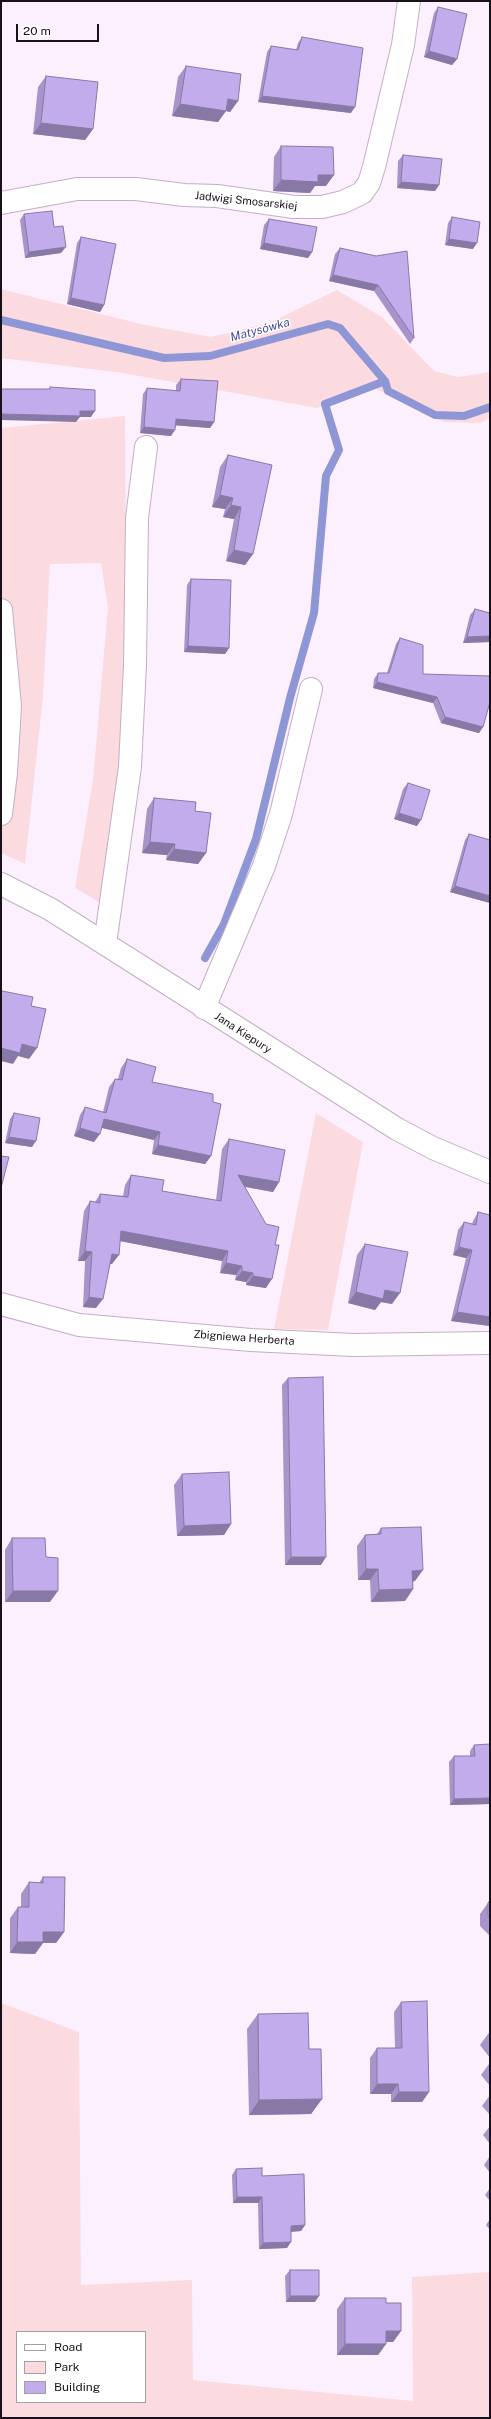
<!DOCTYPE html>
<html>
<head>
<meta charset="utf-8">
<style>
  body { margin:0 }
  #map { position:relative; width:491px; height:2419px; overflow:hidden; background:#fdf0fe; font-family:"Public Sans",sans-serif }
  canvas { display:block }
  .frame { position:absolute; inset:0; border:2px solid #191119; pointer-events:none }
  .legend { position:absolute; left:16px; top:2331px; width:130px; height:72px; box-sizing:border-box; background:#fff; border:1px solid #a3a0a3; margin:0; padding:5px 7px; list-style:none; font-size:12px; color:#191119 }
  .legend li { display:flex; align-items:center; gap:8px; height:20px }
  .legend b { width:20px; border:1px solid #a3a0a3 }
  .scale { position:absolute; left:16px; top:24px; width:83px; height:18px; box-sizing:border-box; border:2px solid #191119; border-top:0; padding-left:5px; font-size:12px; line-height:14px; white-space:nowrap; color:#191119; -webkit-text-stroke:3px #fff; paint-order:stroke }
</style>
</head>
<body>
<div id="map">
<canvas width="491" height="2419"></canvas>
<div class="frame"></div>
<ul class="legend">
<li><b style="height:5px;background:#fff"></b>Road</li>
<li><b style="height:11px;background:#fbdbdf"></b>Park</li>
<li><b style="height:11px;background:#c3acec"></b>Building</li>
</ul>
<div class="scale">20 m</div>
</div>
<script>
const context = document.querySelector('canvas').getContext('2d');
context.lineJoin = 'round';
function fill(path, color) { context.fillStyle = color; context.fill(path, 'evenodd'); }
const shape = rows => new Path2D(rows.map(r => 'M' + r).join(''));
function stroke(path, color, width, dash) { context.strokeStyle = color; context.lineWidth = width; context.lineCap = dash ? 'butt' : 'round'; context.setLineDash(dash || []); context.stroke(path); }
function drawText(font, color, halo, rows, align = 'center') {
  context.font = font + ' "Public Sans",sans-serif'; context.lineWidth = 3; context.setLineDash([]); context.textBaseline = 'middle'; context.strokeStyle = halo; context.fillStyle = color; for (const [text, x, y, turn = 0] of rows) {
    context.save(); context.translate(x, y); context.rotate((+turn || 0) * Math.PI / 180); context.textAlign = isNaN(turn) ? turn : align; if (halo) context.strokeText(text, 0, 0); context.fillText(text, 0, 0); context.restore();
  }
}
const green = shape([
  [1,289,145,325,211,337,269,323,337,290,382,317,434,371,458,377,490,372,490,418,480,423,444,422,376,389,317,408,123,373,1,358],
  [125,416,127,702,121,778,99,902,75,888,93,780,108,607,101,563,50,564,43,696,25,864,1,853,1,428],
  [316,1113,363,1142,328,1330,274,1329],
  [1,2003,79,2032,81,2285,192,2280,193,2380,413,2401,412,2277,490,2272,490,2418,1,2418],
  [17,2332,145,2332,145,2402,17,2402]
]);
const stream = shape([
  [1,320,164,358,210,356,328,324,340,328,351,341,385,381,388,391,435,415,464,416,490,407],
  [205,958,224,924,256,839,290,698,314,613,326,476,339,450,325,404,385,381]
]);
const minor = shape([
  [1,203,77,189,136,189,184,195,217,196,294,207,322,207,343,202,362,193,369,183,374,167,403,45,409,1],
  [1,610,10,706,6,773,1,814],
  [1,884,50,909,397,1129,433,1148,490,1172],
  [105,944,130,767,135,665,137,518,146,447],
  [204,1008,264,866,281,814,311,689],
  [1,1304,79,1325,251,1340,353,1345,490,1343]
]);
const wall = shape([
  [438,7,457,59,452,65,424,57,434,13],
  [302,37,351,113,258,102,267,52,271,46,296,50,298,43],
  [186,66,238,101,230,112,226,111,218,122,172,116,178,77],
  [46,76,93,129,85,140,33,134,38,87],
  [281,146,326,186,315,186,310,193,273,191,274,157],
  [403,155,439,185,435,191,397,188,398,161],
  [24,214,54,227,61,253,25,258,20,220],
  [452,217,473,249,445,245,448,223],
  [269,219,312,252,308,258,260,249,264,225],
  [81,237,104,305,100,312,67,304,77,243],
  [340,248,376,256,414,338,410,344,374,291,329,281,335,254],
  [181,379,214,422,210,428,175,425,171,436,140,433,143,394,147,388,176,391,176,385],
  [228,455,253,554,245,565,226,561,234,519,223,517,225,509,212,507,220,467],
  [191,579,229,648,225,654,184,652,187,585],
  [475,609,490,613,490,642,463,643,470,615],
  [400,638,423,674,483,727,479,733,441,723,433,703,373,688,374,679,378,673,387,673,396,644],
  [408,783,417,826,394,819,403,789],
  [154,798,195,811,206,853,198,864,166,860,167,855,142,853,147,809],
  [469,834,490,840,490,903,450,892,465,840],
  [127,1059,152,1082,211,1156,205,1164,152,1154,154,1140,102,1128,94,1142,74,1136,80,1115,85,1107,103,1112,109,1087,115,1079,118,1079,121,1068],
  [14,1113,32,1147,5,1143,10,1119],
  [229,1139,279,1182,273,1192,245,1187,266,1288,246,1285,246,1282,235,1280,236,1275,220,1273,222,1261,120,1241,112,1264,110,1264,96,1308,83,1307,85,1261,78,1261,84,1211,90,1201,95,1202,100,1194,123,1196,125,1185,131,1175,162,1191,216,1200,222,1149],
  [478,1212,490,1326,451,1321,466,1258,453,1255,458,1230,464,1222,472,1224,473,1221],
  [365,1244,392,1304,381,1302,375,1310,348,1303,357,1255],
  [288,1378,321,1565,285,1565,282,1385],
  [182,1474,231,1524,224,1535,177,1536,174,1485],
  [381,1528,415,1581,413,1582,413,1589,405,1601,371,1602,370,1580,358,1580,357,1546,365,1535,377,1534],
  [12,1538,46,1557,50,1602,5,1602,5,1550],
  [474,1745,490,1804,450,1805,449,1762,454,1756,470,1756,470,1751],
  [43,1877,64,1932,56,1943,43,1943,35,1954,10,1953,10,1918,18,1907,21,1907,21,1894,29,1882,39,1883],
  [490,1900,490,1936,480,1926,480,1914],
  [401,2002,429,2092,422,2102,391,2102,391,2094,370,2094,370,2058,377,2048,395,2048,394,2012],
  [258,2014,309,2049,322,2099,311,2114,249,2115,247,2029],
  [490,2032,490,2058,480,2045,488,2034],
  [489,2064,490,2064,490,2086,481,2075],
  [490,2095,490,2115,482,2106],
  [490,2126,490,2144,483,2135],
  [490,2156,490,2173,484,2165],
  [236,2169,262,2176,305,2225,301,2231,291,2232,287,2248,259,2249,258,2203,233,2203,232,2175],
  [490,2188,490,2201,485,2195],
  [490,2219,490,2230,486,2225],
  [290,2270,315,2302,286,2302,285,2276],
  [345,2298,386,2303,401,2331,393,2342,386,2342,386,2344,378,2355,337,2355,337,2309]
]);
const shadedWall = shape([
  [429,51,457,59,452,65,424,57],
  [262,96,355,107,351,113,258,102],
  [228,99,238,101,230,112,226,111,218,122,172,116,180,104],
  [41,123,93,129,85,140,33,134],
  [318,175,334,175,326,186,315,186,310,193,273,191,281,180],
  [401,182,439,185,435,191,397,188],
  [449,239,477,243,473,249,445,245],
  [264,243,312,252,308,258,260,249],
  [66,247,61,253,25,258,29,252],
  [333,275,378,285,374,291,329,281],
  [71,298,104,305,100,312,67,304],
  [80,411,95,411,91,417,80,417,76,422,1,420,1,414],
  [176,419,214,422,210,428,171,425],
  [144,427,175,430,171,436,140,433],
  [220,495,233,498,225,509,212,507],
  [231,505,241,507,234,519,223,517],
  [234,550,253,554,245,565,226,561],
  [490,636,490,642,463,643,467,637],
  [188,646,229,648,225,654,184,652],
  [377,682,437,697,433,703,373,688],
  [445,717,483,727,479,733,441,723],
  [399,813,421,820,417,826,394,819],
  [150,842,175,844,167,855,142,853],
  [174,849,206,853,198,864,166,860],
  [455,886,490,896,490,903,450,892],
  [22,1044,37,1048,29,1059,18,1056,13,1064,1,1061,1,1048],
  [104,1119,160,1132,154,1140,98,1127],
  [80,1128,100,1134,94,1142,74,1136],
  [9,1137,36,1141,32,1147,5,1143],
  [158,1145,211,1156,205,1164,152,1154],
  [238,1175,279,1182,273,1192,231,1184],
  [121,1231,228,1251,222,1261,115,1240],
  [459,1247,472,1250,466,1258,453,1255],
  [85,1251,92,1252,85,1261,78,1261],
  [112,1254,119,1255,112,1264,105,1264],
  [226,1263,242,1266,236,1275,220,1273],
  [242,1271,253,1273,246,1282,235,1280],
  [253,1276,272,1279,266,1288,246,1285],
  [385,1290,400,1293,392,1304,381,1302,375,1310,348,1303,356,1292],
  [89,1297,103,1299,96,1308,83,1307],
  [457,1312,490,1317,490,1326,451,1321],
  [231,1524,224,1535,177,1536,184,1526],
  [291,1557,326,1557,321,1565,285,1565],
  [366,1569,378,1569,370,1580,358,1580],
  [423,1570,415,1581,404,1582,412,1571],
  [413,1589,405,1601,371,1602,379,1590],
  [13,1591,58,1591,50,1602,5,1602],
  [490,1798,490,1804,450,1805,454,1799],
  [43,1932,64,1932,56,1943,43,1943,35,1954,10,1953,17,1942],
  [377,2084,398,2084,391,2094,370,2094],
  [399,2092,429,2092,422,2102,391,2102],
  [322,2099,311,2114,249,2115,259,2100],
  [237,2197,262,2197,258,2203,233,2203],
  [305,2225,301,2231,286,2232,291,2226],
  [291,2242,287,2248,259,2249,263,2243],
  [290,2296,319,2296,315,2302,286,2302],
  [386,2331,401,2331,393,2342,378,2342],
  [345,2344,386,2344,378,2355,337,2355]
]);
const building = shape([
  [438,7,467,14,457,59,429,51,438,7],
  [302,37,363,48,355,107,262,96,271,46,298,50,302,37],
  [186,66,241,74,238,101,228,99,226,111,180,104,186,66],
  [46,76,98,82,93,129,41,123,46,76],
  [281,146,333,147,334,175,318,175,318,182,281,180,281,146],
  [403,155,442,159,439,185,401,182,403,155],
  [52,211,54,227,63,226,66,247,29,252,24,214,52,211],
  [452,217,480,222,477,243,449,239,452,217],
  [269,219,317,227,312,252,264,243,269,219],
  [81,237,116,244,104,305,71,298,81,237],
  [340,248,376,256,407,251,414,338,378,285,333,275,340,248],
  [181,379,218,381,214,422,176,419,175,430,144,427,147,388,180,391,181,379],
  [50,387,95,390,95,411,80,411,80,416,1,414,1,389,50,389,50,387],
  [228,455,272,465,253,554,234,550,241,507,231,505,233,498,220,495,228,455],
  [191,579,231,580,229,648,188,646,191,579],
  [475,609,490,613,490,636,467,637,475,609],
  [400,638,423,645,423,674,490,676,490,702,483,727,445,717,437,697,377,682,378,673,389,673,400,638],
  [408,783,430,790,421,820,399,813,408,783],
  [154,798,196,802,195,811,211,813,206,853,174,849,175,844,150,842,154,798],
  [469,834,490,840,490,896,455,886,469,834],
  [2,991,33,997,31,1006,46,1009,37,1048,22,1044,20,1053,1,1048,1,994,2,991],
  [127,1059,156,1067,152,1082,213,1094,213,1102,221,1104,211,1156,158,1145,160,1132,104,1119,100,1134,80,1128,85,1107,106,1113,115,1079,122,1080,127,1059],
  [14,1113,40,1118,36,1141,9,1137,14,1113],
  [229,1139,285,1150,279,1182,238,1175,266,1224,279,1227,275,1245,279,1245,272,1279,253,1276,253,1273,242,1271,242,1266,226,1263,228,1251,121,1231,119,1255,112,1254,103,1299,89,1297,92,1252,85,1251,90,1201,100,1203,100,1194,128,1197,131,1175,164,1180,162,1191,221,1201,229,1139],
  [1,1156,9,1157,1,1188,1,1156],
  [478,1212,490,1215,490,1317,457,1312,472,1250,459,1247,464,1222,476,1225,478,1212],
  [365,1244,408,1252,400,1293,385,1290,383,1299,356,1292,365,1244],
  [323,1377,326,1557,291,1557,288,1378,323,1377],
  [229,1472,231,1524,184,1526,182,1474,229,1472],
  [421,1527,423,1570,412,1571,413,1589,379,1590,378,1569,366,1569,365,1535,381,1534,381,1528,421,1527],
  [12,1538,45,1538,46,1557,58,1558,58,1591,13,1591,12,1538],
  [490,1744,490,1798,454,1799,454,1756,475,1756,474,1745,490,1744],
  [43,1877,65,1877,64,1932,43,1932,43,1942,17,1942,18,1907,29,1907,29,1882,43,1883,43,1877],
  [490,1900,490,1917,488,1915,488,1903,490,1900],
  [427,2001,429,2092,399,2092,398,2084,377,2084,377,2048,402,2048,401,2002,427,2001],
  [308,2013,309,2049,321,2049,322,2099,259,2100,258,2014,308,2013],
  [262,2168,262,2176,304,2174,305,2225,291,2226,291,2242,263,2243,262,2197,237,2197,236,2169,262,2168],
  [290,2270,319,2270,319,2296,290,2296,290,2270],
  [345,2298,386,2298,386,2303,401,2303,401,2331,386,2331,386,2344,345,2344,345,2298]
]);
const streetNames = [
  ["Jadwigi Smosarskiej",246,201,6],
  ["Jana Kiepury",243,1033,33],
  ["Zbigniewa Herberta",244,1338,4]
];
const waterNames = [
  ["Matysówka",260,330,-15]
];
fill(green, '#fbdbdf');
stroke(stream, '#8e96d5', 8);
stroke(minor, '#c3aec5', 24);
stroke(minor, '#fff', 22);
fill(wall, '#a894cb');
fill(shadedWall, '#8878a5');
fill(building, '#c3acec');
stroke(building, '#8878a5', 1);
drawText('11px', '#191119', '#fff', streetNames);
drawText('italic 12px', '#484c99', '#fff', waterNames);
</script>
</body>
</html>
